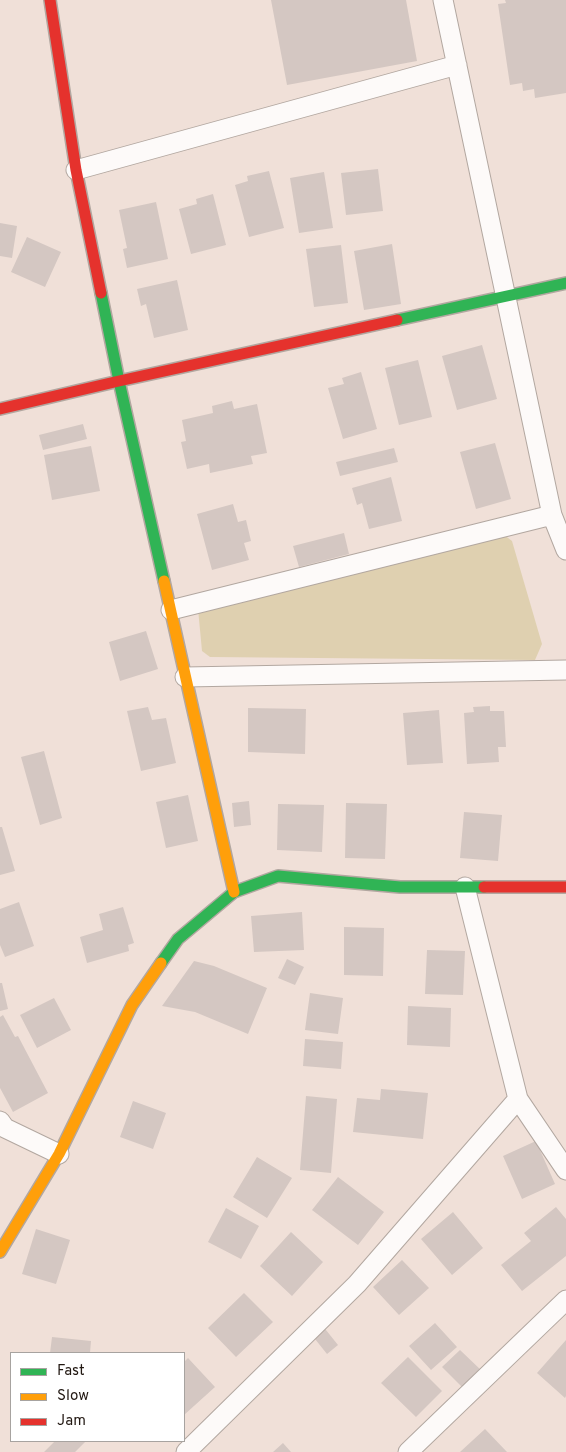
<!DOCTYPE html>
<html>
<head>
<meta charset="utf-8">
<style>
  body { margin:0 }
  #map { position:relative; width:566px; height:1452px; overflow:hidden; background:#f0e0d8; font-family:Overpass,sans-serif }
  canvas { display:block }
  .legend { position:absolute; left:10px; top:1352px; width:175px; height:90px; box-sizing:border-box; background:#fff; border:1px solid #a7a3a0; margin:0; padding:6px 9px; list-style:none; font-size:15px; color:#221812 }
  .legend li { display:flex; align-items:center; gap:10px; height:25px }
  .legend b { width:25px; border:1px solid #a7a3a0 }
</style>
</head>
<body>
<div id="map">
<canvas width="566" height="1452"></canvas>
<ul class="legend">
<li><b style="height:6px;background:#30b455"></b>Fast</li>
<li><b style="height:6px;background:#ff9f0a"></b>Slow</li>
<li><b style="height:6px;background:#e5322d"></b>Jam</li>
</ul>
</div>
<script>
const context = document.querySelector('canvas').getContext('2d');
context.lineJoin = 'round';
function fill(path, color) { context.fillStyle = color; context.fill(path, 'evenodd'); }
const shape = rows => new Path2D(rows.map(r => 'M' + r).join(''));
function stroke(path, color, width, dash) { context.strokeStyle = color; context.lineWidth = width; context.lineCap = dash ? 'butt' : 'round'; context.setLineDash(dash || []); context.stroke(path); }
const green = shape([
  [503,534,512,541,542,644,535,660,210,657,202,651,198,609]
]);
const building = shape([
  [271,0,406,0,417,61,287,85],
  [505,0,566,0,566,93,535,98,534,89,523,91,522,83,510,85,498,4,506,3],
  [378,169,383,211,346,215,341,173],
  [269,171,284,228,249,237,235,185,248,181,247,176],
  [324,172,333,228,299,233,290,178],
  [213,194,226,245,191,254,179,209,197,204,196,199],
  [156,202,168,259,127,268,123,249,127,248,119,210],
  [0,223,17,226,12,258,0,256],
  [27,237,61,252,45,287,11,272],
  [392,244,401,304,364,310,354,251],
  [341,245,348,303,314,307,306,249],
  [177,280,188,330,154,338,146,304,141,306,137,289],
  [482,345,497,399,457,410,442,356],
  [418,360,432,417,399,425,385,368],
  [361,372,377,429,343,439,328,388,344,384,342,378],
  [232,401,234,409,257,404,267,453,251,456,253,464,210,473,209,464,187,469,181,442,186,441,182,420,213,413,212,406],
  [83,424,87,439,43,450,39,435],
  [495,443,511,499,476,509,460,452],
  [91,446,100,491,52,500,44,455],
  [394,448,398,462,340,476,336,462],
  [391,477,402,521,369,529,362,503,357,505,352,488],
  [233,504,238,522,246,520,251,541,244,543,249,560,212,570,197,514],
  [344,533,349,554,299,567,293,546],
  [146,631,158,669,120,681,109,642],
  [490,706,490,711,504,711,506,747,498,747,499,762,467,764,464,713,474,712,473,707],
  [148,707,152,720,166,718,176,763,141,771,127,711],
  [248,708,306,709,305,754,248,752],
  [439,710,443,763,407,765,403,713],
  [44,751,62,818,40,825,21,757],
  [188,795,198,841,166,848,156,802],
  [249,801,251,825,234,827,232,803],
  [346,803,387,804,385,859,345,858],
  [278,804,324,805,322,852,277,850],
  [464,812,502,815,498,861,460,858],
  [0,827,2,827,15,871,0,875],
  [19,902,34,946,5,957,0,945,0,909],
  [123,907,134,943,128,945,129,951,87,963,80,937,103,930,99,914],
  [302,912,304,950,254,952,251,916],
  [344,927,384,928,383,976,344,975],
  [427,950,465,951,463,995,425,994],
  [287,959,304,967,295,985,278,978],
  [194,961,214,966,267,988,248,1034,195,1012,162,1006],
  [0,983,2,983,8,1009,0,1011],
  [310,993,343,998,338,1034,305,1030],
  [54,998,71,1030,37,1048,20,1015],
  [408,1006,451,1008,450,1047,407,1045],
  [3,1015,15,1037,18,1036,48,1093,13,1112,0,1088,0,1017],
  [305,1039,343,1042,341,1069,303,1066],
  [381,1089,428,1093,423,1139,353,1132,357,1098,380,1100],
  [306,1096,337,1099,331,1173,300,1170],
  [133,1101,166,1113,153,1149,120,1137],
  [536,1141,555,1184,522,1199,503,1156],
  [257,1157,292,1178,267,1218,233,1197],
  [338,1177,384,1212,358,1245,312,1210],
  [556,1207,566,1219,566,1256,522,1291,501,1265,531,1241,524,1233],
  [226,1208,259,1226,241,1259,208,1242],
  [453,1212,483,1248,452,1275,421,1239],
  [36,1229,70,1240,56,1284,22,1274],
  [291,1232,323,1262,292,1296,260,1266],
  [402,1260,429,1288,399,1315,373,1287],
  [244,1293,273,1322,236,1357,208,1328],
  [435,1323,457,1347,431,1370,409,1346],
  [322,1325,338,1345,327,1354,311,1334],
  [52,1337,91,1341,90,1353,50,1353],
  [566,1340,566,1396,565,1398,537,1373],
  [460,1350,482,1371,464,1389,442,1367],
  [408,1357,442,1391,416,1417,381,1383],
  [188,1358,215,1387,184,1415,184,1362],
  [485,1429,507,1452,460,1452],
  [55,1441,86,1441,75,1452,44,1452],
  [283,1443,291,1452,273,1452]
]);
const street = shape([
  [443,0,552,515,566,550],
  [76,170,457,65],
  [171,610,552,515],
  [185,677,566,670],
  [465,887,518,1099,566,1170],
  [0,1121,5,1128,59,1154],
  [186,1452,357,1284,518,1099],
  [408,1452,566,1300]
]);
const fast = shape([
  [101,293,119,381,164,581],
  [397,320,566,283],
  [161,963,178,939,234,892,278,876,400,887,484,887]
]);
const slow = shape([
  [164,581,234,892],
  [0,1252,59,1154,132,1005,161,963]
]);
const jam = shape([
  [50,0,76,170,101,293],
  [0,409,119,381,397,320],
  [484,887,566,887]
]);
fill(green, '#dfd0b0');
fill(building, '#d4c7c2');
stroke(street, '#b2a7a0', 21);
stroke(fast, '#b2a7a0', 14);
stroke(slow, '#b2a7a0', 14);
stroke(jam, '#b2a7a0', 14);
stroke(street, '#fdfaf9', 19);
stroke(fast, '#30b455', 11);
stroke(slow, '#ff9f0a', 11);
stroke(jam, '#e5322d', 11);
</script>
</body>
</html>
